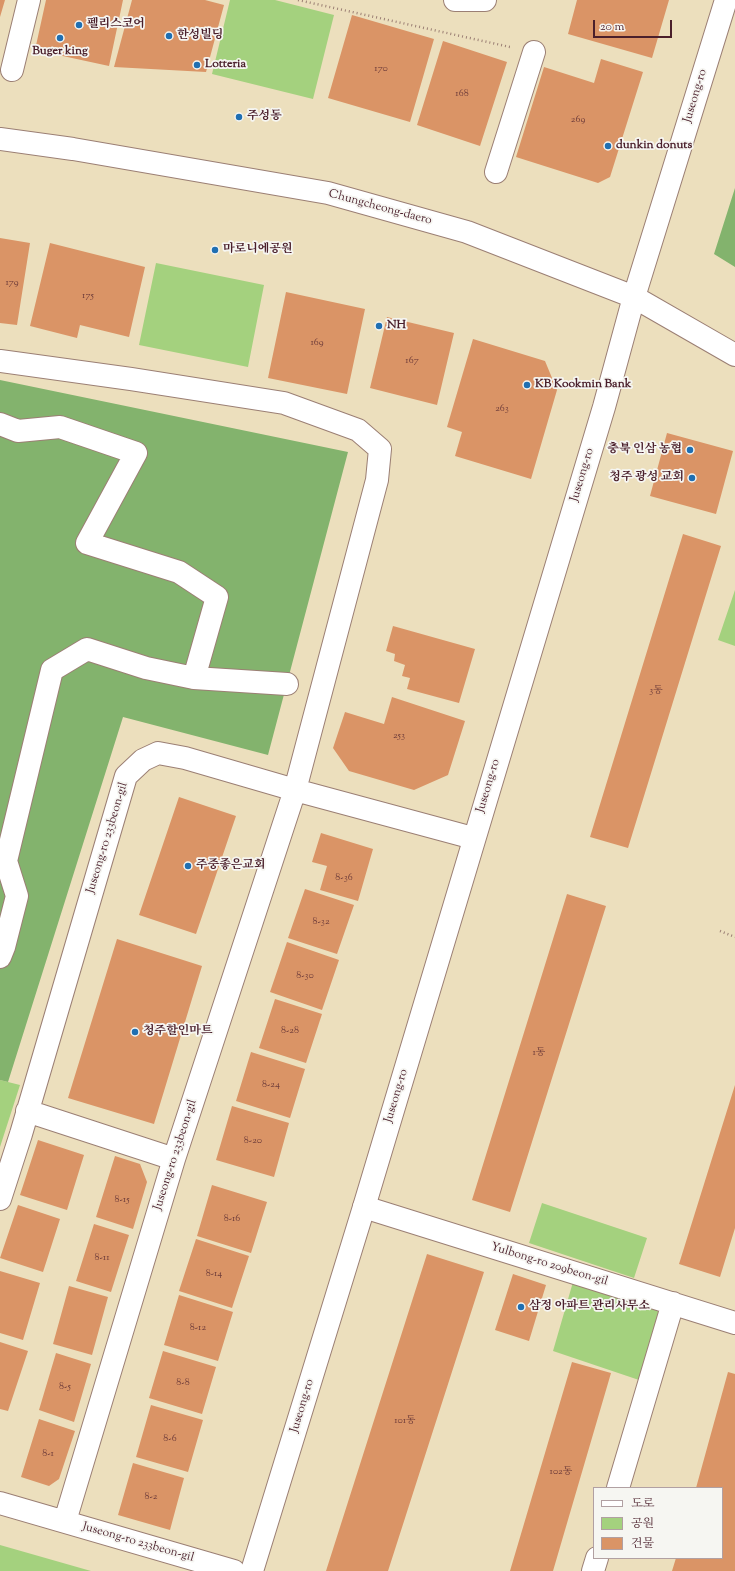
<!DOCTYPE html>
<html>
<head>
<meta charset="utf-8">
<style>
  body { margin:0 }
  #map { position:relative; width:735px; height:1571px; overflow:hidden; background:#ecdfbd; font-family:"Sorts Mill Goudy","Noto Serif KR",serif }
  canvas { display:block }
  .legend { position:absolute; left:593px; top:1487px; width:130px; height:72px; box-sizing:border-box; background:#f6f6f2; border:1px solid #b1a0a2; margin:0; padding:5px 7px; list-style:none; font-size:12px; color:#4a1f2b }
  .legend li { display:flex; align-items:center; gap:8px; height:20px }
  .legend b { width:20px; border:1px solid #b1a0a2 }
  .scale { position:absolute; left:593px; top:20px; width:79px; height:18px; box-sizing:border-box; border:2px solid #4a1f2b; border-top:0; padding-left:5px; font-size:12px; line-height:14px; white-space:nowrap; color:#4a1f2b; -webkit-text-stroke:3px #f6f6f2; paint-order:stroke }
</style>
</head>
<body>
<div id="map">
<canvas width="735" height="1571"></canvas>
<ul class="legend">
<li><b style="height:5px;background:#fff"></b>도로</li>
<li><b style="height:11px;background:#a4d17e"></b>공원</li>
<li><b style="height:11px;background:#da9466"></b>건물</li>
</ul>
<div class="scale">20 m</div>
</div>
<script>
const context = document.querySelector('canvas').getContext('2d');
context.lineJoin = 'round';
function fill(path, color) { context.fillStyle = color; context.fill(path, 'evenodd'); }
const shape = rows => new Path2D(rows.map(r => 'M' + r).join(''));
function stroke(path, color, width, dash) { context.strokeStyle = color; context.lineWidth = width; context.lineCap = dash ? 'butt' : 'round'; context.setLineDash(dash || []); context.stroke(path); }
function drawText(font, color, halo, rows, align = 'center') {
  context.font = font + ' "Sorts Mill Goudy","Noto Serif KR",serif'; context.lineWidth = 3.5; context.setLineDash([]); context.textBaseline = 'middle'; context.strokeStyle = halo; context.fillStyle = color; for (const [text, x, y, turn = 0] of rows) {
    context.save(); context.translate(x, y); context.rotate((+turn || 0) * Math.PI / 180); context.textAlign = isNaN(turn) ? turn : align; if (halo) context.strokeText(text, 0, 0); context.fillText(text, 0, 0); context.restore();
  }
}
const green = shape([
  [230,0,275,0,334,15,313,99,212,74],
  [156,263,264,285,248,367,139,345],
  [735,590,735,646,718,640],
  [0,1080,20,1085,0,1147],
  [542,1203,647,1238,634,1278,529,1243],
  [573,1282,661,1310,639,1380,553,1351],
  [0,1545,91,1571,0,1571]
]);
const forest = shape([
  [735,188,735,267,714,254],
  [0,380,348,452,268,755,123,717,8,1082,0,1080]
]);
const building = shape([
  [0,0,5,0,0,17],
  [46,0,123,0,109,66,35,50],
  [132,0,205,0,224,5,206,72,114,67],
  [577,0,669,0,652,58,568,34],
  [352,15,434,39,410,122,328,98],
  [443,41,507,62,480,146,417,125],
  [601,59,643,72,610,177,598,183,516,157,544,67,594,83],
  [0,238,30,243,17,325,0,323],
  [50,243,145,267,129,337,80,325,77,338,30,326],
  [286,292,365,309,347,394,268,378],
  [387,317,454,333,437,405,370,388],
  [473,339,545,361,557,390,531,479,455,456,462,432,447,427],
  [667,433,733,451,716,514,650,496],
  [683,534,721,546,628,848,590,837],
  [393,626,475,649,459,703,407,689,410,678,402,676,405,665,394,661,395,654,386,651],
  [392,697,465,721,448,775,414,790,349,771,333,748,345,712,384,724],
  [179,797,236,816,196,934,139,915],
  [321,833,373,849,358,901,320,890,327,866,312,862],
  [305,889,354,905,337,954,288,938],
  [567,894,606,906,510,1212,472,1200],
  [117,939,202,966,154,1124,68,1098],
  [287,942,339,960,322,1010,270,992],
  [275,999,322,1014,306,1063,259,1048],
  [251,1052,305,1069,290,1118,236,1101],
  [735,1085,735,1228,720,1277,679,1264],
  [232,1106,289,1123,274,1177,216,1160],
  [38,1140,84,1155,67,1210,20,1195],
  [115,1156,140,1164,147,1182,133,1229,96,1217],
  [212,1185,267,1202,251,1253,197,1236],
  [18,1205,60,1219,43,1272,0,1258],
  [94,1224,129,1235,111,1292,76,1281],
  [196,1239,249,1256,232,1308,179,1291],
  [427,1254,484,1272,388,1571,326,1571],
  [0,1271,40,1283,23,1340,0,1333],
  [513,1274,546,1285,529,1341,495,1330],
  [69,1286,108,1297,92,1355,53,1344],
  [179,1295,233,1312,218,1361,164,1345],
  [0,1342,28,1351,8,1411,0,1409],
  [163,1351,216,1367,202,1414,149,1398],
  [56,1353,91,1364,74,1422,39,1410],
  [572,1362,611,1373,553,1571,510,1571],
  [728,1372,735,1374,735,1571,672,1571,676,1558,722,1558,722,1488,696,1488],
  [151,1405,203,1420,188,1472,136,1457],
  [39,1419,75,1431,59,1479,49,1486,21,1477],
  [133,1463,184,1478,170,1530,118,1515]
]);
const path = shape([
  [298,0,510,47],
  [720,931,735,937]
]);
const street = shape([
  [455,0,485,0],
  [12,70,29,0],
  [496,172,534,52],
  [0,361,131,379,284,403,358,430,380,449,377,480,295,790,174,1159,65,1521],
  [0,424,18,431,60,427,136,453,87,543,179,572,217,597,194,678,146,668,87,649,52,670,6,861,17,896,4,947,0,957],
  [194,678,287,684],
  [27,1111,174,1159],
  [0,1199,21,1134,126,776,143,760,158,753,185,758,295,790,473,838],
  [364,1207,735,1323],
  [618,1488,673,1303],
  [0,1503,234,1571],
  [593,1571,597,1558]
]);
const secondary = shape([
  [0,139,73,149,328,193,467,232,634,297,735,355],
  [252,1571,364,1207,604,407,634,297,726,0]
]);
const markers = [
  [79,25,4,"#1f6fb2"],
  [169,36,4,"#1f6fb2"],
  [60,38,4,"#1f6fb2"],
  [197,65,4,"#1f6fb2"],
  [239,117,4,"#1f6fb2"],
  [608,146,4,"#1f6fb2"],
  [215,250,4,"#1f6fb2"],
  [379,326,4,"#1f6fb2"],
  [527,385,4,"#1f6fb2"],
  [690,450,4,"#1f6fb2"],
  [692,478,4,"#1f6fb2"],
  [188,866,4,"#1f6fb2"],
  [135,1032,4,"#1f6fb2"],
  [521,1307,4,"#1f6fb2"]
];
const numberNames = [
  ["170",381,69],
  ["168",462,94],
  ["269",578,120],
  ["179",12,283],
  ["175",88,296],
  ["169",317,343],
  ["167",412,361],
  ["263",502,409],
  ["3동",656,691],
  ["253",399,736],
  ["8-36",344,878],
  ["8-32",321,922],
  ["8-30",305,976],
  ["8-28",290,1031],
  ["1동",539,1053],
  ["8-24",271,1085],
  ["8-20",253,1141],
  ["8-15",122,1200],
  ["8-16",232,1219],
  ["8-11",102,1258],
  ["8-14",214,1274],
  ["8-12",198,1328],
  ["8-8",183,1383],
  ["8-5",65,1387],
  ["101동",405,1421],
  ["8-6",170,1439],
  ["8-1",48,1454],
  ["102동",561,1472],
  ["8-2",151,1497]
];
const poiNames = [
  ["펠리스코어",87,25],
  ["한성빌딩",177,36],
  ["Buger king",60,52,"center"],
  ["Lotteria",205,65],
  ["주성동",247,117],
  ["dunkin donuts",616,146],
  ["마로니에공원",223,250],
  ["NH",387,326],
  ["KB Kookmin Bank",535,385],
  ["충북 인삼 농협",682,450,"right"],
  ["청주 광성 교회",684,478,"right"],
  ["주중좋은교회",196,866],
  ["청주할인마트",143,1032],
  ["삼정 아파트 관리사무소",529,1307]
];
const streetNames = [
  ["Juseong-ro",696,96,-73],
  ["Chungcheong-daero",380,208,15],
  ["Juseong-ro",583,475,-73],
  ["Juseong-ro",489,786,-73],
  ["Juseong-ro 233beon-gil",108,838,-73],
  ["Juseong-ro",397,1096,-73],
  ["Juseong-ro 233beon-gil",176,1155,-72],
  ["Yulbong-ro 209beon-gil",549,1265,17],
  ["Juseong-ro",303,1406,-73],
  ["Juseong-ro 233beon-gil",138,1543,16]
];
fill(green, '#a4d17e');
fill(forest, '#83b36d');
fill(building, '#da9466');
stroke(street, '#9b7f74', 24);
stroke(secondary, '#9b7f74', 24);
stroke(path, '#9b7f74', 2.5, [1, 3]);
stroke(street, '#fff', 22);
stroke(secondary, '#fff', 22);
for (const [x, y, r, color] of markers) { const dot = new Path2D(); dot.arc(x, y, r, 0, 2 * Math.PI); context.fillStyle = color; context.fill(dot); stroke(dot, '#f6f6f2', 1.5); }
drawText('10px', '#6e3c3a', null, numberNames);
drawText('bold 12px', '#4a1f2b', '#f6f6f2', poiNames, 'left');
drawText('12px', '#4a1f2b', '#f6f6f2', streetNames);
</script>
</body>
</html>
